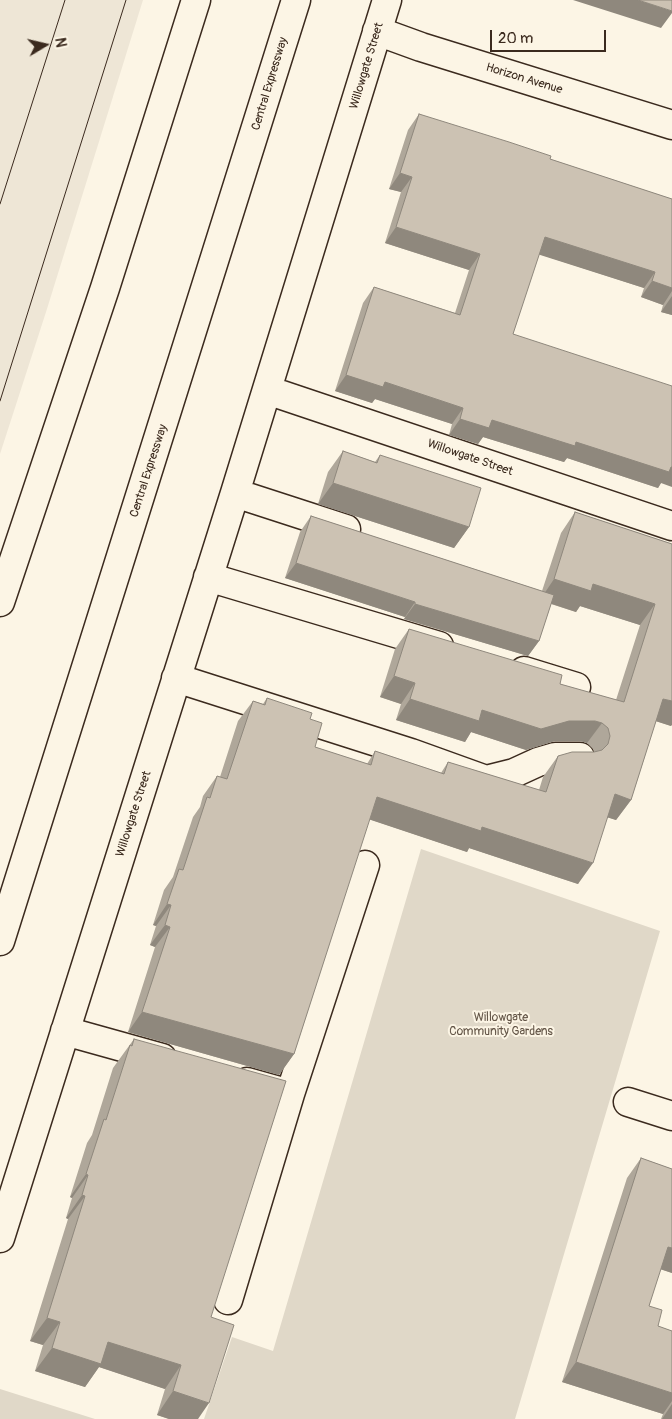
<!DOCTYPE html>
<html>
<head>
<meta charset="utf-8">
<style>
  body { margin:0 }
  #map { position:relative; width:672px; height:1419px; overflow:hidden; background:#fcf5e5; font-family:Pangolin,sans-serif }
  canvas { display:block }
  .north { position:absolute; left:20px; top:20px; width:50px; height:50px; -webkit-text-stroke:4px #fcf5e5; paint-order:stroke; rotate:81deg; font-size:14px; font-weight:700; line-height:20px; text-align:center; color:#3b2a1e }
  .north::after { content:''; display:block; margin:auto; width:18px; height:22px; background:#3b2a1e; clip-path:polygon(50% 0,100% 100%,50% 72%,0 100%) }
  .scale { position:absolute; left:490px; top:30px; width:116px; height:22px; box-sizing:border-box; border:2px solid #3b2a1e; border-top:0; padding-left:6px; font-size:15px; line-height:18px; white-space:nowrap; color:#3b2a1e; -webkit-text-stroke:4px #fcf5e5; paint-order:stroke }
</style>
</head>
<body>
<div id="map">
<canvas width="672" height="1419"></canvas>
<div class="north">N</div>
<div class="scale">20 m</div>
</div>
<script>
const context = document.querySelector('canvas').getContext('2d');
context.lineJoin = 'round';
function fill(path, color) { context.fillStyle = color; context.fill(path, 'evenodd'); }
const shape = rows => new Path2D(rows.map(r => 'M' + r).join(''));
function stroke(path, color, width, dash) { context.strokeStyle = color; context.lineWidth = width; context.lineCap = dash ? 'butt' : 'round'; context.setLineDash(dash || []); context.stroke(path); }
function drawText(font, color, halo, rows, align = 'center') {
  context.font = font + ' Pangolin,sans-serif'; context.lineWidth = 4; context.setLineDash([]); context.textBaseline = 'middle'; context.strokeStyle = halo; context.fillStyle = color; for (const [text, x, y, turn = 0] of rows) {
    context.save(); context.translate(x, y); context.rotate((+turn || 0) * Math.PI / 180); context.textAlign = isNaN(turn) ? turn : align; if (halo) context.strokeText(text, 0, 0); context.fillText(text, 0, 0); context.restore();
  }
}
const built = shape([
  [0,0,143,0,46,312,0,454]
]);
const green = shape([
  [421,849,660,931,515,1419,204,1419,232,1337,273,1351],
  [0,1389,95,1419,0,1419]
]);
const minor = shape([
  [377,31,421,47,672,125],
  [267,390,672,526],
  [235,493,346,529],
  [208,577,439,646],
  [524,671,576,687],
  [176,678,411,753,486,780,514,773,538,762,555,757,580,757],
  [65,1031,162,1058],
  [290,1094,365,865],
  [628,1102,672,1116],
  [0,1238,235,493,387,0],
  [228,1300,290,1094,247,1082]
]);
const highway = shape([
  [0,602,105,288,196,0],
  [0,941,296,0]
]);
const tram = shape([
  [0,204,65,0],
  [0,401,126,0]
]);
const wall = shape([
  [419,114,550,159,672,199,672,315,661,312,663,305,641,297,644,288,539,254,513,334,661,483,658,488,567,458,564,462,483,437,478,444,449,435,452,424,375,399,372,403,335,391,363,303,374,287,455,313,469,270,385,243,401,192,389,189,408,130],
  [343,451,375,462,380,455,469,527,454,548,318,504,328,472],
  [575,512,672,544,671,726,656,721,631,800,616,820,607,817,578,884,469,848,467,852,369,819,294,1054,279,1075,128,1032,155,947,150,945,156,926,153,925,164,890,173,877,193,817,200,807,203,796,217,776,220,777,238,721,253,701,263,704,267,698,310,719,315,747,367,764,375,751,441,773,448,762,539,790,543,777,558,756,594,752,593,749,587,743,580,741,555,741,526,750,471,732,465,742,396,720,401,704,380,697,395,649,409,629,560,684,616,700,640,625,580,606,576,612,551,604,539,641,528,656,404,619,405,617,285,578,300,532,311,516,542,591,561,533],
  [134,1039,211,1317,198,1419,169,1419,157,1415,165,1389,99,1367,85,1387,35,1371,43,1345,30,1341,68,1219,66,1218,72,1198,70,1197,87,1143,92,1135,113,1068],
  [641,1158,672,1169,672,1273,660,1269,649,1306,658,1326,672,1331,672,1419,661,1419,663,1414,562,1382,627,1178]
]);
const shadedWall = shape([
  [573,0,638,0,672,11,672,13,661,28],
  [400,173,412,177,401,192,389,189],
  [396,227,480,254,469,270,385,243],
  [545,237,655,272,644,288,534,253],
  [652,281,672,288,672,291,663,305,641,297],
  [672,296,672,315,661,312],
  [346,375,385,382,463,408,452,424,375,399,372,403,335,391],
  [460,419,492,420,671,467,672,467,672,487,661,483,658,488,567,458,564,462,483,437,478,444,449,435],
  [333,483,469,527,454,548,318,504],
  [296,563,415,602,405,617,285,578],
  [554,579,593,584,655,604,640,625,580,606,576,612,540,600],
  [415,604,539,641,528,656,404,619],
  [394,676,415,683,401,704,380,697],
  [410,699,482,710,569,721,595,721,602,723,587,743,580,741,555,741,526,750,471,732,465,742,396,720],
  [663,699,672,701,672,725,671,726,649,719],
  [615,794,631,800,616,820,600,815],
  [377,797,482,827,593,863,578,884,469,848,467,852,362,817],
  [167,904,171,905,156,926,153,925],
  [165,925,170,927,155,947,150,945],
  [142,1012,294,1054,279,1075,128,1032],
  [86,1174,88,1175,72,1198,70,1197],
  [82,1195,85,1196,68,1219,66,1218],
  [668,1247,672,1248,672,1273,654,1267],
  [47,1318,60,1322,43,1345,30,1341],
  [108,1342,181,1365,165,1389,99,1367,85,1387,35,1371,52,1348],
  [576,1362,672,1393,672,1401,663,1414,562,1382],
  [173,1391,209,1403,198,1419,169,1419,157,1415],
  [672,1404,672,1419,662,1419]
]);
const building = shape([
  [638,0,672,0,672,11,638,0],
  [419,114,509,142,551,156,550,159,672,199,672,288,652,281,655,272,545,237,513,334,672,386,672,467,671,467,669,472,576,442,575,446,492,420,489,428,460,419,463,408,385,382,383,387,346,375,374,287,460,315,480,254,396,227,412,177,400,173,419,114],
  [343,451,377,463,380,455,481,488,469,527,333,483,343,451],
  [575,512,672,544,672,701,663,699,631,800,615,794,593,863,482,827,481,831,377,797,294,1054,142,1012,170,927,165,925,171,905,167,904,179,869,183,870,207,797,210,798,217,776,227,779,253,701,265,705,267,698,312,713,310,719,322,723,315,747,371,765,375,751,444,774,448,762,546,792,558,756,572,752,594,752,602,750,608,744,610,736,608,728,602,723,595,721,569,721,541,729,482,710,479,721,410,699,415,683,394,676,409,629,562,675,560,684,624,702,655,604,593,584,591,591,554,579,575,512],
  [311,516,554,595,539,641,415,604,415,602,296,563,311,516],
  [134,1039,286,1081,211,1317,234,1325,209,1403,173,1391,181,1365,108,1342,101,1364,52,1348,60,1322,47,1318,85,1196,82,1195,88,1175,86,1174,104,1119,106,1120,130,1045,132,1046,134,1039],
  [641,1158,672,1169,672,1248,668,1247,649,1306,662,1310,658,1326,672,1331,672,1393,576,1362,641,1158]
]);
const streetNames = [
  ["Willowgate Street",367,66,-73],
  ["Horizon Avenue",524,79,17],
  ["Central Expressway",270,84,-73],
  ["Willowgate Street",470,458,19],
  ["Central Expressway",149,471,-72],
  ["Willowgate Street",134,814,-72]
];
const parkNames = [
  ["Willowgate",501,1018],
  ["Community Gardens",501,1032]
];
fill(built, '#eee6d6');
fill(green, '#e0d8c8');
stroke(minor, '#3b2a1e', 31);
stroke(highway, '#3b2a1e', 31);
stroke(minor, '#fcf5e5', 28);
stroke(highway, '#fcf5e5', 28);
stroke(tram, '#3b2a1e', 1);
fill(wall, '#afa79a');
fill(shadedWall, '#8f887d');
fill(building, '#ccc2b3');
stroke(building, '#8f887d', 1);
drawText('12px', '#3b2a1e', '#fcf5e5', streetNames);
drawText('12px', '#645648', '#fcf5e5', parkNames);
</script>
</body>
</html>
